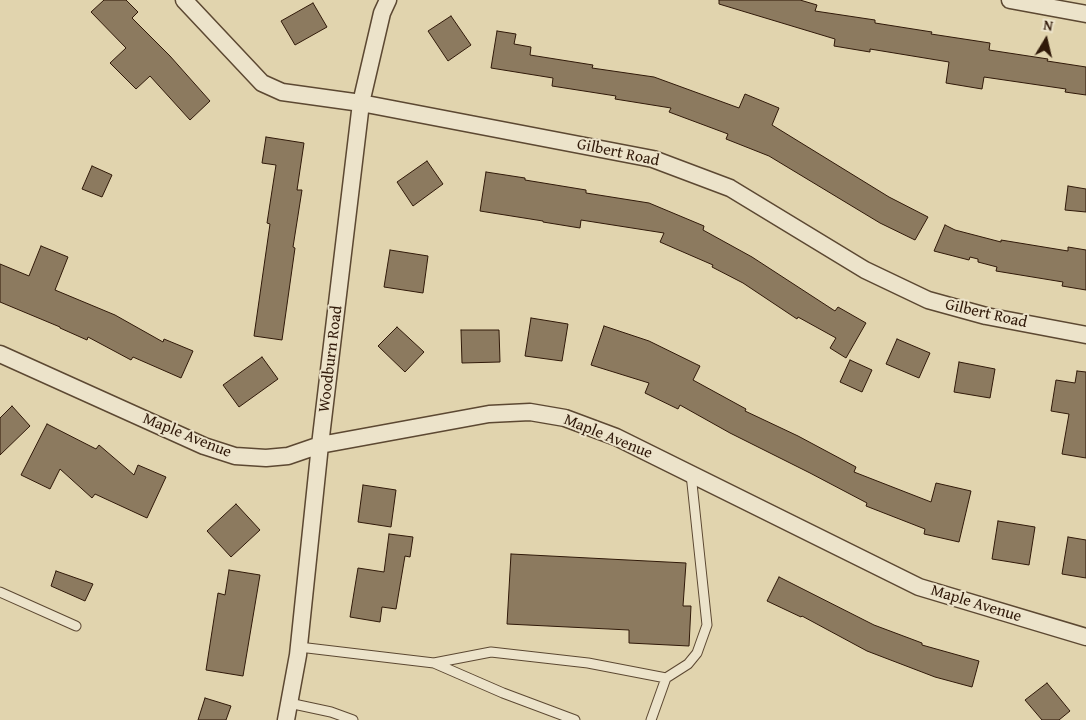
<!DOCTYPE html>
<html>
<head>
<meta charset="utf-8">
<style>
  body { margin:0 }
  #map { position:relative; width:1086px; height:720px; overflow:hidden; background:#e1d4ae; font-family:"Gentium Book Plus",serif }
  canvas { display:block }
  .north { position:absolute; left:1021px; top:15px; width:50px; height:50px; -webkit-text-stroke:4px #ece3ca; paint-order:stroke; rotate:9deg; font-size:14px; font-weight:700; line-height:20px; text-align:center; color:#301909 }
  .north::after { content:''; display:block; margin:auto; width:18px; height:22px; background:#301909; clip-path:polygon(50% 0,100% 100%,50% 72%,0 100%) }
</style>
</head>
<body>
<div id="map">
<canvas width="1086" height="720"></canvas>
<div class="north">N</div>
</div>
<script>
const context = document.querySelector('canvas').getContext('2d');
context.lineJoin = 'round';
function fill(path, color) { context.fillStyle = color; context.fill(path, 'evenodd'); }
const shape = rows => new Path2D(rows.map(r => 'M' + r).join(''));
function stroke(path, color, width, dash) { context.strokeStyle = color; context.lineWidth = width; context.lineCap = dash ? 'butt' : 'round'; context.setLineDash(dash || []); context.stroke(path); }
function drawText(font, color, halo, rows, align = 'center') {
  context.font = font + ' "Gentium Book Plus",serif'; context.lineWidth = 4; context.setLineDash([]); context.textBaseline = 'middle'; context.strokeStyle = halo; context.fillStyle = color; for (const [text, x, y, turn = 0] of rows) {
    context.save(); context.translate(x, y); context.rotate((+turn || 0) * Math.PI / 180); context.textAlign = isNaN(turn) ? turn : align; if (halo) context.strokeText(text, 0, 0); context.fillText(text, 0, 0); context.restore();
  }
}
const building = shape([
  [104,0,126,0,138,12,132,18,170,56,210,101,190,120,150,76,136,89,110,63,126,48,91,12,104,0],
  [719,0,800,0,817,5,815,11,875,20,875,23,932,32,931,34,990,43,989,50,1048,59,1047,61,1086,67,1086,95,1065,92,1066,89,984,77,982,89,946,83,949,62,870,49,870,52,834,46,835,39,719,4,719,0],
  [313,3,327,27,295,45,281,21,313,3],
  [451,16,471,45,448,61,428,31,451,16],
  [497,31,516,34,514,44,531,47,530,55,593,65,592,68,654,77,739,108,745,94,779,108,772,125,889,197,928,217,915,240,880,223,769,156,726,139,728,134,669,112,671,108,615,99,616,96,552,86,553,78,491,68,497,31],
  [266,137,304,143,297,190,302,190,293,247,295,248,282,340,254,336,270,224,267,223,276,165,262,163,266,137],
  [427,161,443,184,413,206,397,182,427,161],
  [92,166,112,175,102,197,82,189,92,166],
  [486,172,525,178,525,180,586,190,586,193,649,203,704,226,703,230,752,257,835,311,838,307,866,323,846,358,830,348,836,338,798,317,797,319,743,283,712,267,713,265,660,242,664,233,581,220,580,228,543,222,543,221,480,211,486,172],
  [1068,186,1086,189,1086,212,1065,210,1068,186],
  [945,225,955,230,1001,242,1001,240,1068,251,1068,247,1086,250,1086,290,1062,286,1063,282,996,271,997,267,978,262,978,259,970,257,969,260,934,251,945,225],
  [41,246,68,257,55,290,115,315,163,342,164,339,193,351,181,378,133,357,131,360,88,337,87,340,60,328,60,327,0,302,0,264,29,276,41,246],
  [390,250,428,256,423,293,384,287,390,250],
  [531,318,568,324,562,361,525,356,531,318],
  [604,326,649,341,700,366,693,380,746,409,745,411,798,436,856,467,854,472,931,502,936,483,971,491,959,542,924,534,925,529,866,506,867,503,810,473,730,433,680,405,678,409,645,393,649,383,591,365,604,326],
  [397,327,424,352,405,372,378,346,397,327],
  [461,330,499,330,500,362,462,363,461,330],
  [897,339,930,353,919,378,886,364,897,339],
  [262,357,278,379,239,407,223,385,262,357],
  [850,360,872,370,862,392,840,382,850,360],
  [959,362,995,369,990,398,954,392,959,362],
  [1077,371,1086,372,1086,458,1062,454,1069,414,1051,411,1056,380,1075,383,1077,371],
  [12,406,30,426,0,455,0,418,12,406],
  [47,424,96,449,99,445,134,475,138,465,166,477,147,518,95,494,92,498,60,469,50,489,21,475,47,424],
  [363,485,396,490,391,527,358,522,363,485],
  [236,504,260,530,231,557,207,531,236,504],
  [998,521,1035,527,1029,565,992,559,998,521],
  [389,534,413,537,410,557,405,556,396,609,382,607,380,622,350,617,358,568,384,572,389,534],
  [1068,537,1086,540,1086,578,1062,574,1068,537],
  [511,554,686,563,683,606,691,606,689,646,629,643,629,630,507,624,511,554],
  [229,570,260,575,243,676,206,670,218,593,225,595,229,570],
  [56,571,93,584,85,601,51,586,56,571],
  [779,577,874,625,922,643,922,645,979,661,972,687,935,677,867,651,802,616,801,617,767,601,779,577],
  [1047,683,1070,711,1059,720,1042,720,1025,700,1047,683],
  [205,698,231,706,226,720,198,720,205,698]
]);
const lane = shape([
  [0,592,76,626],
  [299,647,434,663,503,693,575,720],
  [434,663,491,652,588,663,666,678,651,720],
  [666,678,688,664,697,653,707,625,691,474],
  [289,703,331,712,353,720]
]);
const street = shape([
  [184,0,262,83,282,92,361,103,653,159,730,188,865,270,928,300,986,316,1086,335],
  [1010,0,1086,14],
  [0,354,204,446,235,456,266,458,288,456,320,445,489,414,530,412,565,418,616,437,919,587,1086,637],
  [286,720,298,655,320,445,361,103,382,13,388,0]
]);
const streetNames = [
  ["Gilbert Road",618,153,12],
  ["Gilbert Road",986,314,13],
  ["Woodburn Road",331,359,-83],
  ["Maple Avenue",187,436,22],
  ["Maple Avenue",608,437,22],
  ["Maple Avenue",976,604,17]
];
fill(building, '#8c7a5f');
stroke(building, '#301909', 1);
stroke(lane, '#5c4832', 11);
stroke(street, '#5c4832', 19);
stroke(lane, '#ece3ca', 9);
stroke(street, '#ece3ca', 16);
drawText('16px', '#301909', '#ece3ca', streetNames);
</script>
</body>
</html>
